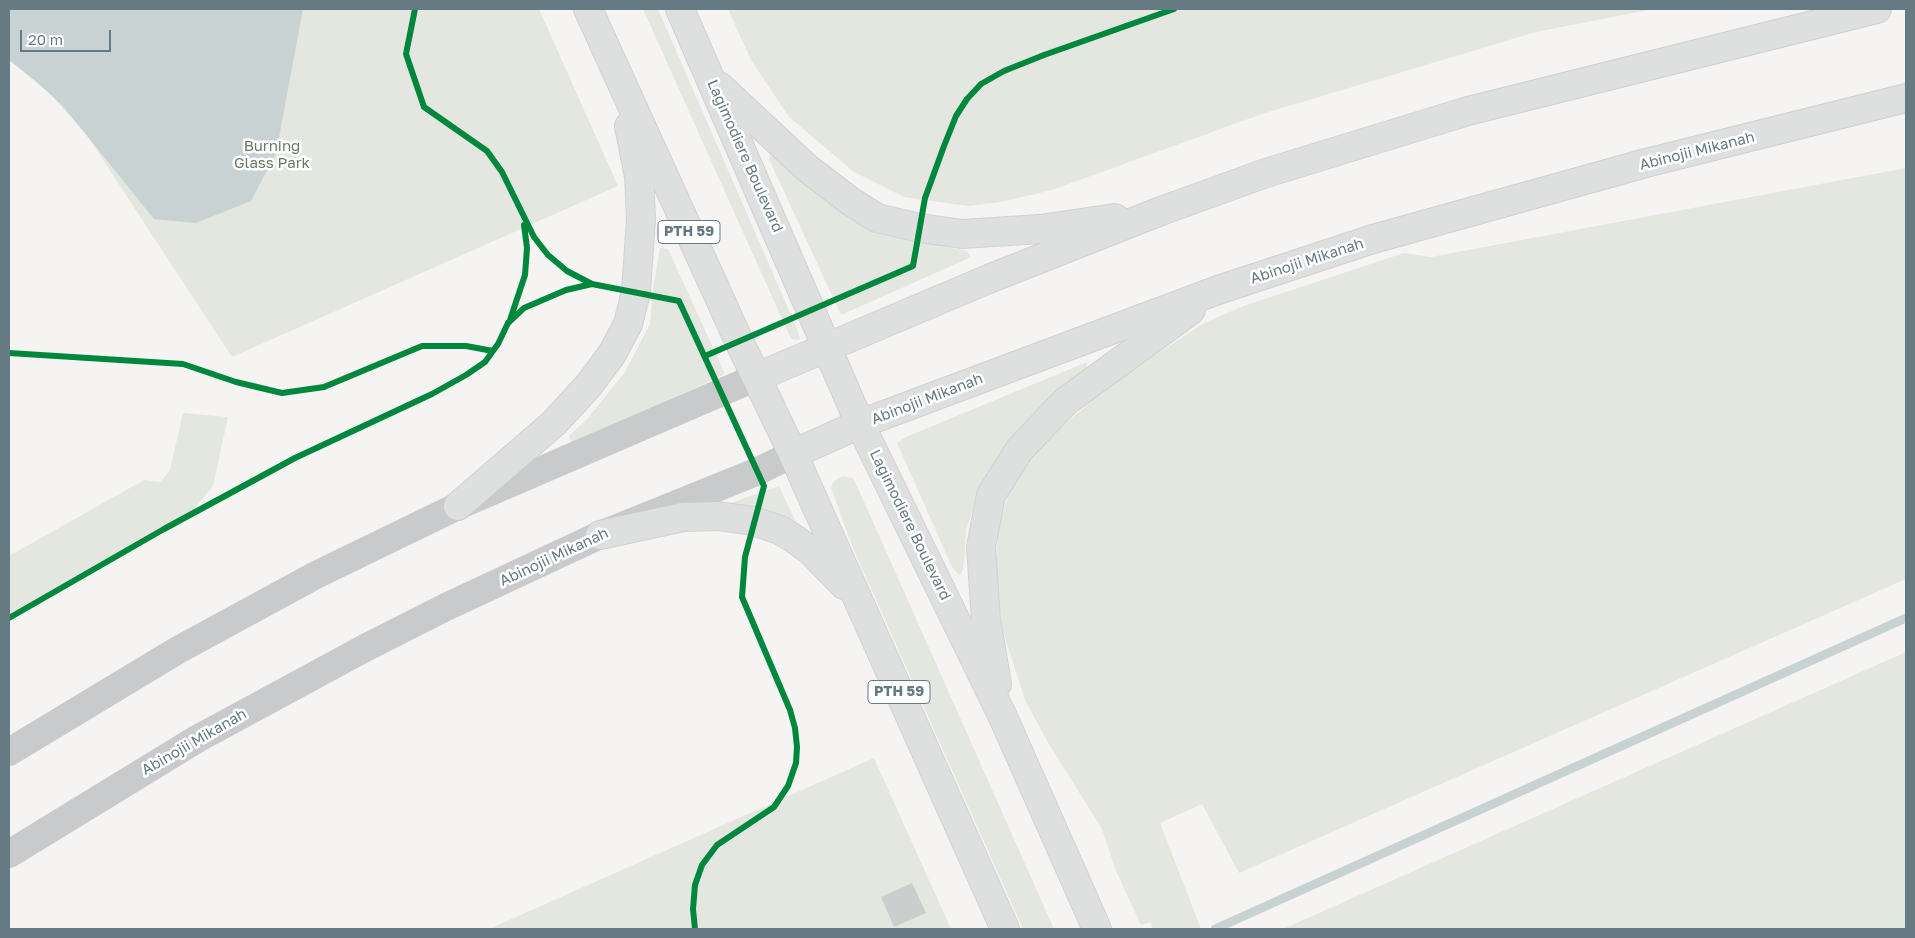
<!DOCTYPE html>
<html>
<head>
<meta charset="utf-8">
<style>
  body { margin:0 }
  #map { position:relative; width:1915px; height:938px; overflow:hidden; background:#f5f4f3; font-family:"Golos Text",sans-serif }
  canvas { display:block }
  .frame { position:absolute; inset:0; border:10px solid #657a83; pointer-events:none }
  .scale { position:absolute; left:20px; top:30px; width:91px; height:22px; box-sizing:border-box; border:2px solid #657a83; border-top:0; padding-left:6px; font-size:15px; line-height:18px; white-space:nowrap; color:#657a83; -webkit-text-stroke:4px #fff; paint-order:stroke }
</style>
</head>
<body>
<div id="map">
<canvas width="1915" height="938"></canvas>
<div class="frame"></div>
<div class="scale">20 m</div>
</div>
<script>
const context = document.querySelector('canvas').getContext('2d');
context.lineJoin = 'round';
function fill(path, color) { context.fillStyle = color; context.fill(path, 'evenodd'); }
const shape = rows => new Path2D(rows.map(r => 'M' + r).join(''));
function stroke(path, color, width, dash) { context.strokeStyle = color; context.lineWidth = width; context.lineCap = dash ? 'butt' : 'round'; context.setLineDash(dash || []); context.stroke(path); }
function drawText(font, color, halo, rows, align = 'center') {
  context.font = font + ' "Golos Text",sans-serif'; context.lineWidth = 5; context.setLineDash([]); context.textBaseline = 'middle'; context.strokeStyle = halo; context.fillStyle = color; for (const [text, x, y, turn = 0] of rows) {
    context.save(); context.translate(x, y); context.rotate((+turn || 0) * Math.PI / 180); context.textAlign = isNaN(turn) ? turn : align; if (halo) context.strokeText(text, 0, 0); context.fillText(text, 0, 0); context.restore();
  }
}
const green = shape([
  [9,9,539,9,618,186,232,357,86,134,50,94,9,60],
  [643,9,658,9,797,329,800,340,791,339],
  [728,9,1653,9,1536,32,1262,114,1052,190,1001,202,968,206,904,197,854,172,789,117,751,60],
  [771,153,775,153,840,211,885,235,967,251,970,256,967,259,841,315,769,159],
  [1906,168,1906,579,1239,873,1202,804,1160,823,1201,929,1153,929,1150,922,1141,925,1116,871,1102,829,1047,741,1025,700,1002,628,996,576,998,530,1009,492,1027,462,1060,428,1114,382,1204,323,1246,305,1404,253,1431,257],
  [660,248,668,249,725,374,572,445,569,436,588,418,625,372,650,324,654,282],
  [1087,362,1086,368,1015,434,993,465,976,501,966,530,964,566,960,576,952,567,897,443,906,437],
  [183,413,228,417,213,486,189,515,9,618,9,556,144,480,160,482,170,470],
  [842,476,853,478,861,495,1054,929,1023,929,853,548,831,488,834,481],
  [779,486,801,533,725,505],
  [1906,652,1906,929,1283,929],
  [874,758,951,929,489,929]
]);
const water = shape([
  [9,9,303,9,276,153,251,201,196,223,154,219,63,106,37,82,9,60]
]);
const stream = shape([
  [1215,929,1906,618]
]);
const building = shape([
  [912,883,926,913,894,927,881,897]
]);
const minor = shape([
  [9,752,178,650,316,575,458,506,757,377],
  [9,854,197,739,365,648,446,607,600,535,756,472,793,454]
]);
const major = shape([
  [588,9,739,341,793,454,1005,929],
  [680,9,860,424,1003,717,1097,929],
  [719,86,807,168,850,201,877,218,920,228,962,234,1040,229,1115,218],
  [757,377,991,278,1161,211,1266,173,1468,111,1877,9],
  [793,454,860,424,1218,290,1373,239,1646,163,1906,98],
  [458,506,554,423,589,385,612,354,628,324,636,292,641,219,639,176,629,126],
  [600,535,683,517,718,516,753,521,780,530,793,538,810,550,844,585],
  [997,684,986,620,981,547,991,495,1020,449,1066,401,1191,310]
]);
const cycleway = shape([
  [415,9,406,54,424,107,487,151,502,172,534,237,548,255,567,271,592,284,679,301,764,486,745,557,742,597,790,710,795,728,797,747,796,763,788,786,774,807,717,845,702,865,695,885,693,909,695,929],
  [510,320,525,275,527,248,524,225],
  [9,353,183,364,236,382,282,393,324,387,422,346,466,346,493,351],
  [705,356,913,266,925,198,944,146,956,116,967,99,981,84,1004,71,1044,55,1174,9],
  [9,618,164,529,295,458,432,394,466,375,485,362,498,344,508,323,524,308,566,290,592,284]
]);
const shields = [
  [689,232,62],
  [899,692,62]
];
const shieldNames = [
  ["PTH 59",689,232],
  ["PTH 59",899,692]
];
const parkNames = [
  ["Burning",272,146],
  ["Glass Park",272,163]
];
const streetNames = [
  ["Abinojii Mikanah",1697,151,-14],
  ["Lagimodiere Boulevard",745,156,66],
  ["Abinojii Mikanah",1307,261,-18],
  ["Abinojii Mikanah",927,399,-21],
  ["Lagimodiere Boulevard",910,525,64],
  ["Abinojii Mikanah",554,557,-25],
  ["Abinojii Mikanah",194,742,-30]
];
fill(green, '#e4e6e0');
fill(water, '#c8d2d3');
stroke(stream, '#c8d2d3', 9);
fill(building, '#cccece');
stroke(major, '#d1d1d1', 30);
stroke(minor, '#c9cacb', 28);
stroke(major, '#dedfdf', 28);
stroke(cycleway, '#00873e', 6);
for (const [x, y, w] of shields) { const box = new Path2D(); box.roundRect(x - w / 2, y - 11.5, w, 23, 4); context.fillStyle = '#fff'; context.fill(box); stroke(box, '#657a83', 1); }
drawText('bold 14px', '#657a83', null, shieldNames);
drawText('15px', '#6c7a64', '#fff', parkNames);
drawText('15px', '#657a83', '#fff', streetNames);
</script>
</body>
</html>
